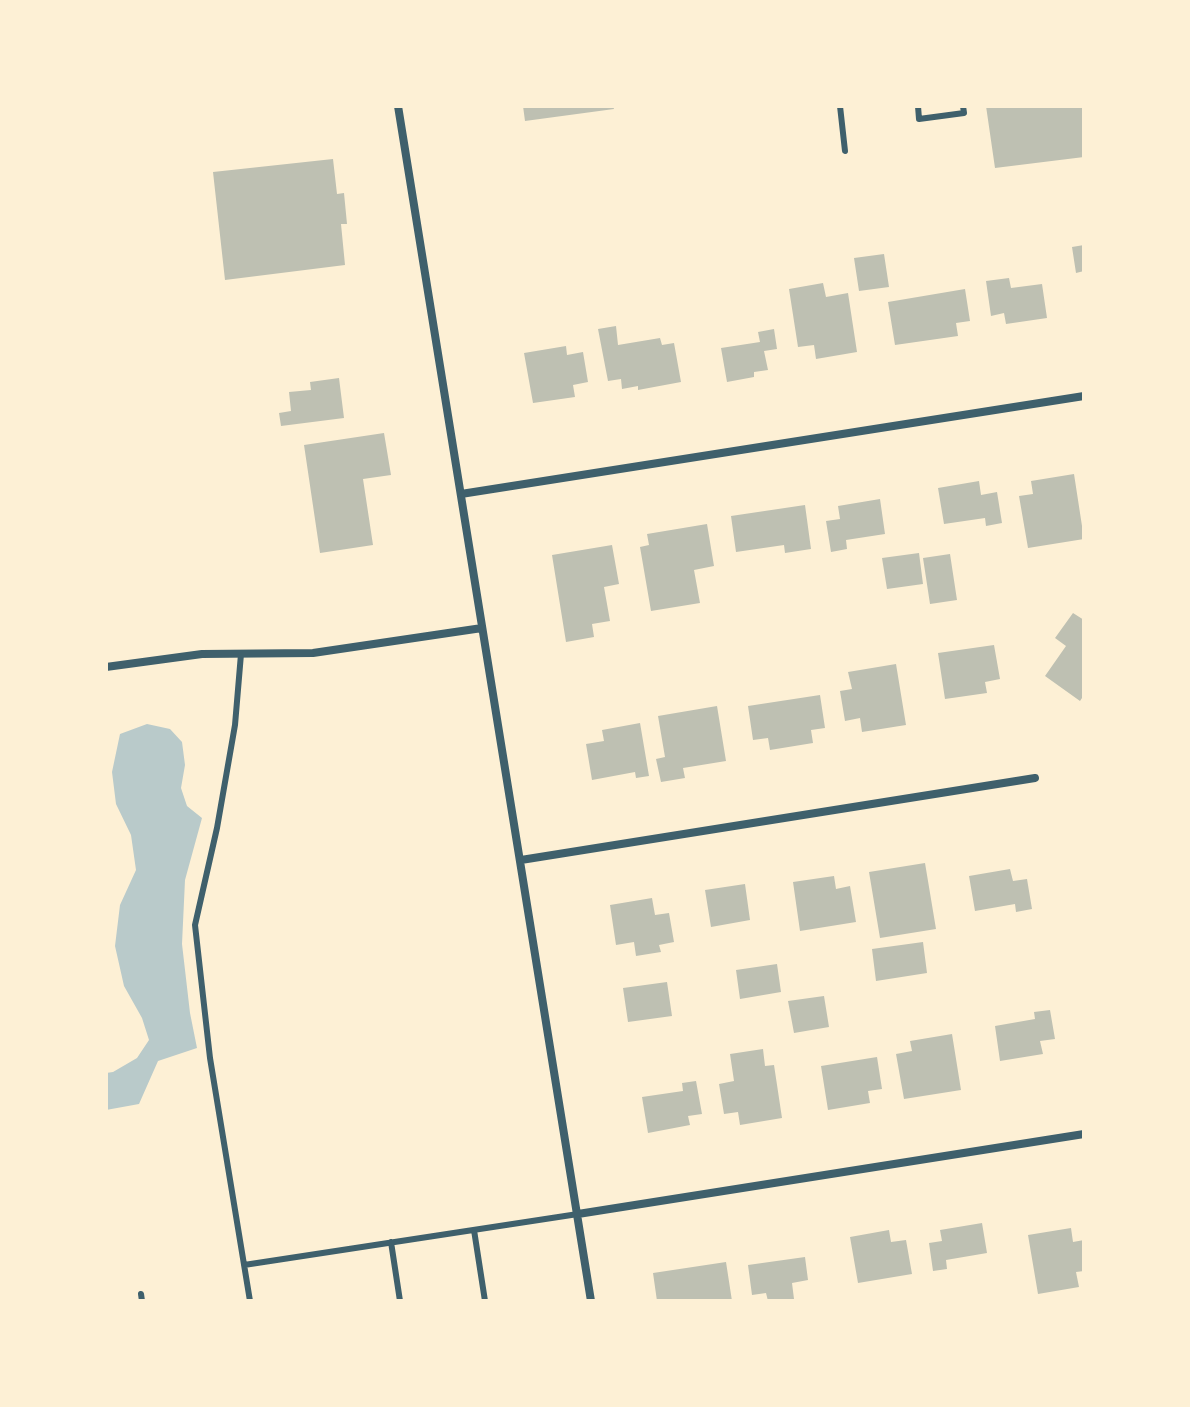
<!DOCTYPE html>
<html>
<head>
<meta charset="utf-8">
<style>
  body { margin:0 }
  #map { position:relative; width:1190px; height:1407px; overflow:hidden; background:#fdf0d5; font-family:"Times New Roman",serif }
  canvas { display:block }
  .frame { position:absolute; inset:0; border:108px solid #fdf0d5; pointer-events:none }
</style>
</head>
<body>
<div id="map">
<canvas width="1190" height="1407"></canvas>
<div class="frame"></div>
</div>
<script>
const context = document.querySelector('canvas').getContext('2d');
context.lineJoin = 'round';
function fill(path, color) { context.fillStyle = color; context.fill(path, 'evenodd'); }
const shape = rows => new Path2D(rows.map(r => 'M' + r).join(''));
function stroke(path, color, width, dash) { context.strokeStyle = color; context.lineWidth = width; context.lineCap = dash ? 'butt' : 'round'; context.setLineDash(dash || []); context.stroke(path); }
const green = shape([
  [147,724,170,729,182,742,185,765,181,788,187,806,202,818,185,880,182,944,190,1013,197,1048,158,1061,139,1104,106,1110,106,1073,113,1072,137,1058,149,1040,142,1018,124,986,115,946,120,905,136,870,131,835,116,804,112,772,120,734]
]);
const building = shape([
  [523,106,613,106,614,109,525,121],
  [986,106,1084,106,1084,157,995,168],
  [333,159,337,194,344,193,347,224,341,224,345,265,225,280,213,172],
  [1084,245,1084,271,1076,273,1072,247],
  [884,254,889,287,859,291,854,258],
  [1009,278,1011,288,1042,284,1047,318,1006,324,1004,313,991,316,986,281],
  [823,283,826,297,848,293,857,352,816,359,814,345,798,347,789,289],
  [965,289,970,321,956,323,958,336,895,345,888,302],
  [616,326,618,345,660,338,662,345,674,343,681,382,638,390,638,386,622,389,621,379,608,381,598,329],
  [774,329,777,349,764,351,768,370,754,372,754,377,727,382,721,348,760,342,758,332],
  [566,346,567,355,583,352,588,382,573,385,575,397,533,403,524,353],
  [339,378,344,418,281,426,279,413,291,411,289,392,311,390,310,382],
  [384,433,391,475,363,479,373,545,320,553,304,445],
  [1074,474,1084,539,1028,548,1019,496,1033,494,1031,481],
  [979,481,981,495,997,492,1002,523,986,526,985,518,944,524,938,488],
  [880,499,885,534,846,540,847,549,831,552,826,521,840,519,838,506],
  [805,505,811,549,785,553,784,545,736,552,731,516],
  [707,524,714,566,694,570,700,603,651,611,640,547,649,545,647,534],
  [612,545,619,584,604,587,610,621,592,624,594,637,566,642,552,555],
  [919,553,923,584,887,589,882,558],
  [950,554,957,600,930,604,923,558],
  [1073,613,1084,620,1084,695,1080,701,1045,676,1066,646,1055,638],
  [994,645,1000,679,985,682,987,693,945,699,938,653],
  [896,664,906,725,862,732,860,718,845,721,840,691,852,689,848,672],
  [820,695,825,728,811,730,813,743,770,750,768,738,753,740,748,706],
  [717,706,726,761,683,768,685,778,661,782,656,759,665,757,658,716],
  [640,723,649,776,636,778,635,772,592,780,586,744,604,741,602,730],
  [925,863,936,929,880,938,869,872],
  [1010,869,1013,881,1027,879,1032,909,1016,912,1015,904,975,911,969,876],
  [834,876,836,889,850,886,856,922,800,931,793,882],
  [745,884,750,920,711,927,705,890],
  [652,898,655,915,669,913,674,942,659,945,661,952,636,956,634,942,616,945,610,905],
  [923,942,927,973,876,981,872,949],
  [777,964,781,992,740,999,736,970],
  [667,982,672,1016,628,1022,623,988],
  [824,996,829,1027,794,1033,788,1001],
  [1050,1010,1055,1039,1040,1041,1043,1054,1000,1061,995,1026,1035,1019,1034,1012],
  [952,1034,961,1090,904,1099,896,1054,912,1051,910,1041],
  [763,1049,765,1066,774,1065,782,1118,740,1125,738,1112,724,1114,719,1084,734,1081,730,1054],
  [877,1057,882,1089,868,1091,870,1103,828,1110,821,1066],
  [696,1081,702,1114,688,1116,690,1125,648,1133,642,1097,683,1091,682,1083],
  [982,1223,987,1253,946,1260,947,1269,933,1271,929,1243,942,1241,940,1230],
  [1071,1228,1073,1242,1084,1240,1084,1271,1076,1272,1079,1287,1038,1294,1028,1235],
  [889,1230,891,1242,906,1240,912,1274,858,1283,850,1237],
  [805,1257,808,1280,792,1283,794,1299,768,1301,766,1293,752,1295,748,1265],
  [726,1262,732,1301,657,1301,653,1273]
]);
const service = shape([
  [840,106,845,151],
  [918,106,919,119,964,113,963,106],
  [241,654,235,725,217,828,195,925,210,1058,250,1301],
  [474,1230,485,1301],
  [391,1242,400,1301],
  [244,1265,578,1214],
  [141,1294,142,1301]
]);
const minor = shape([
  [398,106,591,1301],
  [461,494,1084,396],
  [106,667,202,654,313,653,482,628],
  [521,860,1035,778],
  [578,1214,1084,1134]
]);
fill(green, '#b9caca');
fill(building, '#bec0b2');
stroke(service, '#3f606c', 6);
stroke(minor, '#3f606c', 8);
</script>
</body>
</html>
